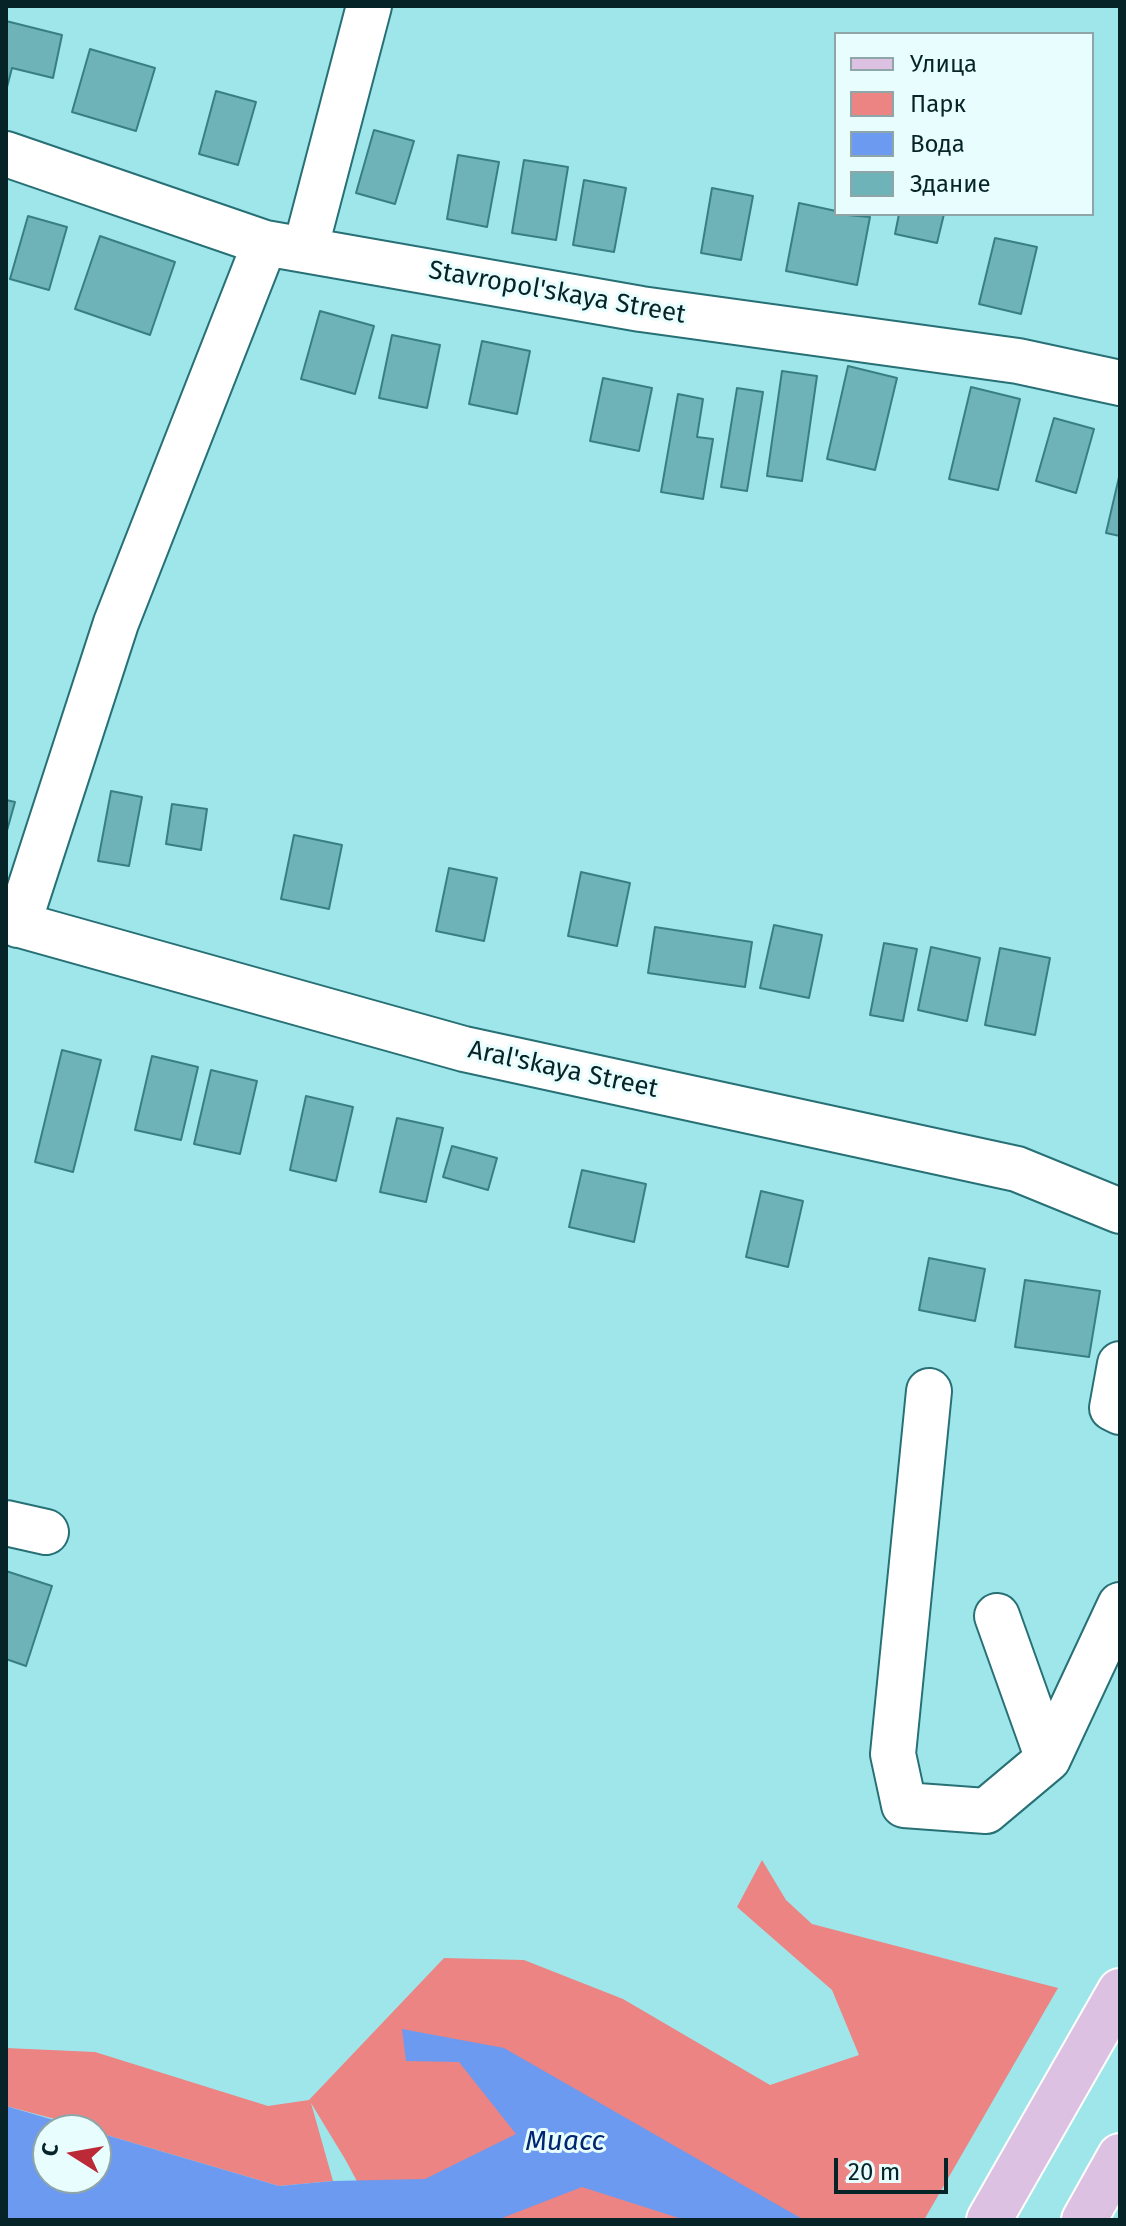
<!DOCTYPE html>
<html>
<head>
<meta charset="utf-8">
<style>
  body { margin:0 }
  #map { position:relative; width:1126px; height:2226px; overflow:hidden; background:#9fe6eb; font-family:"Fira Sans",sans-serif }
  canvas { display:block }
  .frame { position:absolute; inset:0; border:8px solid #062427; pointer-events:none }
  .legend { position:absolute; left:834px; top:32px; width:260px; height:184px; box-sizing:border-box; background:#e8fdfe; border:2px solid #8ea6a8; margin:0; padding:10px 14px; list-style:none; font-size:24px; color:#062427 }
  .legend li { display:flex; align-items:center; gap:16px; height:40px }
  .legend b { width:40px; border:2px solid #8ea6a8 }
  .north { position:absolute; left:32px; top:2114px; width:80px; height:80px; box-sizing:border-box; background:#e8fdfe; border:2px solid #8ea6a8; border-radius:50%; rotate:281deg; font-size:22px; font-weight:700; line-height:32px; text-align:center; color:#062427 }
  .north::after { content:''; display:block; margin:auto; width:28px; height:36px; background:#bb2a36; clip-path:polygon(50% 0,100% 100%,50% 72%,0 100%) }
  .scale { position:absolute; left:834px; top:2158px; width:114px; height:36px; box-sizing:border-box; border:4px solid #062427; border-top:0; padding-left:10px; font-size:24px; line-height:28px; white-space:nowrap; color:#062427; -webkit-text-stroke:6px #e8fdfe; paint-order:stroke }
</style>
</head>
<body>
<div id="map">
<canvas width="1126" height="2226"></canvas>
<div class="frame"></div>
<ul class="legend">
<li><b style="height:10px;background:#ddc1e2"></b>Улица</li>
<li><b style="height:22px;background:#eb8482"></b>Парк</li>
<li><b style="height:22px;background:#6c9af1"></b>Вода</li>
<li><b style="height:22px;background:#6db3b8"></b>Здание</li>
</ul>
<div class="north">С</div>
<div class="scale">20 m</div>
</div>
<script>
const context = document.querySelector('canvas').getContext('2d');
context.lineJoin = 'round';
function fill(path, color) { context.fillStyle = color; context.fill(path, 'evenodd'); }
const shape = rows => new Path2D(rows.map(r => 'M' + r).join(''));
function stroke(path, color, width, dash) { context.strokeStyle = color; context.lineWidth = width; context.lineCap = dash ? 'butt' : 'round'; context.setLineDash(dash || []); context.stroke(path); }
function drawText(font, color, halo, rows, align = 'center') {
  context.font = font + ' "Fira Sans",sans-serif'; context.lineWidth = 6; context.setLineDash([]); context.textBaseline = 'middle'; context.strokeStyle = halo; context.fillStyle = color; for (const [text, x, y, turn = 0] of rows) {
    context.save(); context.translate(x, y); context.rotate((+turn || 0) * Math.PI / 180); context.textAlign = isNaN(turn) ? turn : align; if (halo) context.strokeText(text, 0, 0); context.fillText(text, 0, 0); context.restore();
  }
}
const green = shape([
  [762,1860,786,1900,812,1924,1058,1988,924,2220,378,2220,345,2159,311,2103,333,2181,279,2186,96,2132,96,2130,6,2106,6,2048,95,2052,268,2106,309,2100,444,1958,524,1960,623,1999,770,2085,859,2055,832,1990,737,1907]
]);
const water = shape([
  [402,2029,504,2048,804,2220,685,2220,582,2187,497,2220,6,2220,6,2106,88,2130,48,2130,48,2178,96,2178,96,2132,279,2186,333,2181,425,2179,516,2134,459,2062,406,2061]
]);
const building = shape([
  [6,21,62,35,53,78,12,68,6,91,6,21],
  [90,49,155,68,136,131,72,112,90,49],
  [216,91,256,102,238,165,199,154,216,91],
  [374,130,414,141,395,204,356,193,374,130],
  [458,155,499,162,487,227,447,219,458,155],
  [524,160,568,167,556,240,512,233,524,160],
  [584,180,626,188,614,252,573,245,584,180],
  [712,188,753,196,741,260,701,253,712,188],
  [799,203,836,211,836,214,870,217,857,285,786,271,799,203],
  [899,214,944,214,937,243,895,234,899,214],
  [28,216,67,227,49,290,10,279,28,216],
  [100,236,175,262,150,335,75,309,100,236],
  [995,238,1037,247,1021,314,979,304,995,238],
  [320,311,374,326,355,394,301,379,320,311],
  [392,335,440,345,427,408,379,398,392,335],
  [482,341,530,351,517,414,469,404,482,341],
  [848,366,897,378,875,470,827,459,848,366],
  [782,371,817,376,802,481,767,476,782,371],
  [603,378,652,388,639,451,590,441,603,378],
  [971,387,1020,399,998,490,949,479,971,387],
  [737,388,763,392,747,491,721,487,737,388],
  [678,394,703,399,697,437,713,439,703,499,661,492,678,394],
  [1054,418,1094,429,1076,493,1036,481,1054,418],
  [1120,473,1120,536,1106,533,1120,473],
  [111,791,142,797,129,866,98,861,111,791],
  [6,800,15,802,6,834,6,800],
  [172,804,207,809,201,850,166,844,172,804],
  [294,835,342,845,329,909,281,899,294,835],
  [449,868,497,878,484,941,436,931,449,868],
  [581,872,630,883,617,946,568,936,581,872],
  [774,925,822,935,809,998,760,988,774,925],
  [655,927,752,942,745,987,648,973,655,927],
  [884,943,917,949,903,1021,870,1015,884,943],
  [931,947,980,958,967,1021,918,1010,931,947],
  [1000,948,1050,958,1035,1035,985,1025,1000,948],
  [62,1050,101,1060,73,1172,35,1162,62,1050],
  [152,1056,198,1067,181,1140,135,1130,152,1056],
  [211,1070,257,1081,240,1154,194,1144,211,1070],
  [306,1096,353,1107,336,1181,290,1170,306,1096],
  [397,1118,443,1128,426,1202,380,1192,397,1118],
  [452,1146,497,1158,488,1190,443,1177,452,1146],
  [582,1170,646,1184,634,1242,569,1227,582,1170],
  [761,1191,803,1201,788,1267,746,1257,761,1191],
  [929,1258,985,1269,975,1321,919,1310,929,1258],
  [1025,1280,1100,1291,1089,1357,1015,1347,1025,1280],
  [6,1571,52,1586,26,1666,6,1659,6,1571]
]);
const minor = shape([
  [6,154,265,243,641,309,1018,361,1120,383],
  [305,250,369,6],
  [6,921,464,1049,1017,1169,1120,1211],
  [18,925,116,623,265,243],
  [1120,1364,1112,1408,1120,1412],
  [929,1391,893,1754,904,1805,986,1811,1048,1759,1120,1605],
  [6,1523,46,1532],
  [997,1616,1048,1759]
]);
const major = shape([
  [989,2220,1120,1991],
  [1084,2220,1120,2156]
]);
const streetNames = [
  ["Stavropol'skaya Street",557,293,10],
  ["Aral'skaya Street",563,1070,12]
];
const waterNames = [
  ["Миасс",565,2142]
];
fill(green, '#eb8482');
fill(water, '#6c9af1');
fill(building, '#6db3b8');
stroke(building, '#387f84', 2);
stroke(minor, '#277075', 48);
stroke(major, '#fff', 48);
stroke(minor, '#fff', 44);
stroke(major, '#ddc1e2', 44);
drawText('26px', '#062427', '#e8fdfe', streetNames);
drawText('italic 28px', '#022570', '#e8fdfe', waterNames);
</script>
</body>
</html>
